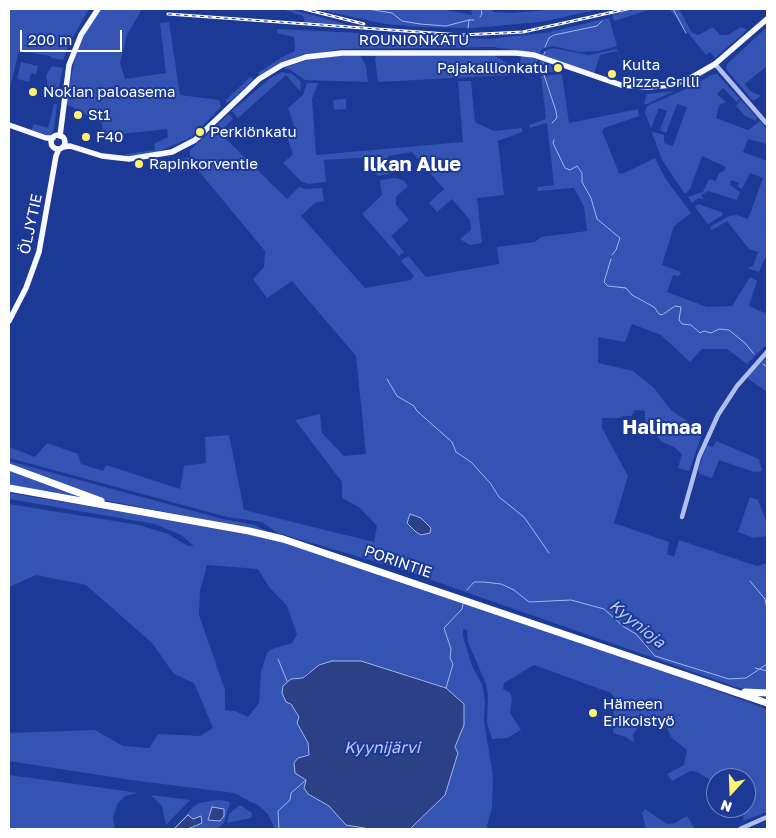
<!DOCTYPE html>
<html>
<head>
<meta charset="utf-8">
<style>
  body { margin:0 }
  #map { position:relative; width:776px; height:838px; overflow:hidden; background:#1c3995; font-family:"Golos Text",sans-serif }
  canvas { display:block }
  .frame { position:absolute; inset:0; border:10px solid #fff; pointer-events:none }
  .north { position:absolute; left:706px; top:768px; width:50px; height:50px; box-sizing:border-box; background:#1c3995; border:1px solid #7788bf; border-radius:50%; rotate:200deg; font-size:14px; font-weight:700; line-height:20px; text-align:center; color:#fff }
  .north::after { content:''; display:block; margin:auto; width:18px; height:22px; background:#fff26d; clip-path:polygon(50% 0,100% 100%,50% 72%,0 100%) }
  .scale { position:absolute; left:20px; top:30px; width:102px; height:22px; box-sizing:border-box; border:2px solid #fff; border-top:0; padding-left:6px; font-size:15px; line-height:18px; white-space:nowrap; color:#fff; -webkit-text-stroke:4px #1c3995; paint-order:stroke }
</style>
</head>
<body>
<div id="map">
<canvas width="776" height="838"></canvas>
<div class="frame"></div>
<div class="north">N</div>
<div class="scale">200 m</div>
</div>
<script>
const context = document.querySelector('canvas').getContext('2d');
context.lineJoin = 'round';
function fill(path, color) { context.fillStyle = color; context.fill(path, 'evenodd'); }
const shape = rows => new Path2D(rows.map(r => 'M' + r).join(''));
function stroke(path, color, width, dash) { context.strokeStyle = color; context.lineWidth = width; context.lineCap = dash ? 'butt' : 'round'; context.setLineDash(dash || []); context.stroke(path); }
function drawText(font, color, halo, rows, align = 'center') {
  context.font = font + ' "Golos Text",sans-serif'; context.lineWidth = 4; context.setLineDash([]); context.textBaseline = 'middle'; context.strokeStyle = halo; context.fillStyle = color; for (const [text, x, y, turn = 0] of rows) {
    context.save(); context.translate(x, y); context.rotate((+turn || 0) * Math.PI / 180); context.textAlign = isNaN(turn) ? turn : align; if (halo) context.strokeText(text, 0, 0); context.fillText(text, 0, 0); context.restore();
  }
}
const green = shape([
  [9,9,89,9,69,44,63,60,51,58,51,56,19,51,9,91],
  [100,9,142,9,127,35,120,63,125,79,166,73,160,23,169,22,180,95,219,100,221,107,192,137,155,153,124,157,126,154,155,150,154,144,168,137,167,129,103,136,102,123,66,104,76,52,92,20],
  [282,9,290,9,345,24,345,26,305,23,303,16],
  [315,9,441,9,472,15,471,9,492,9,493,12,513,13,557,9,600,9,541,22,472,28,421,27,385,24],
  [632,9,652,9,614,21,612,15],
  [669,9,679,9,692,33,698,35,713,27,720,35,728,35,741,27,747,30,715,58,710,52,706,55],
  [609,18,617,46,599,51,579,52,553,46,542,49,539,54,493,47,341,49,296,57,260,75,258,73,282,57,295,51,294,37,277,33,277,29,487,39,545,33],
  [767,27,767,66,745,84,750,91,761,96,753,101,726,69,727,64],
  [553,48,589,55,617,49,628,80,617,51,600,55,594,74,541,55,544,51],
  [360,55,366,66,368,82,305,80,290,70,282,68,317,57],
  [377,55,493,55,507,63,509,75,378,82,375,58],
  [523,56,538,59,534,74,521,75,520,59],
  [540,60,551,64,551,67,563,71,537,73],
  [21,62,38,66,36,74,31,73,29,82,17,79],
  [52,66,63,68,57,96,50,92,48,87,46,75],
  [282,72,292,74,301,82,300,91,286,75,238,118,232,111,269,79],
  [562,74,569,123,638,109,639,116,604,128,602,131,619,173,622,174,655,158,665,178,691,213,674,226,662,265,681,272,679,276,673,275,667,292,707,307,732,306,750,277,757,281,749,306,767,314,767,344,747,364,727,349,702,349,690,362,661,335,632,324,625,342,598,337,598,363,633,371,654,388,671,410,703,432,689,471,678,468,682,454,674,447,662,442,645,422,645,411,635,410,631,416,622,416,620,418,602,418,602,428,628,476,614,523,669,542,667,554,674,557,679,540,757,566,767,563,767,691,739,688,403,570,278,533,262,522,227,517,9,458,9,447,35,457,47,443,78,454,81,464,103,471,106,465,180,489,184,466,206,463,205,437,229,435,244,510,374,542,377,526,360,508,342,498,342,482,295,420,320,414,322,433,344,456,366,454,356,356,292,281,267,298,253,279,264,267,265,251,197,169,179,172,176,160,190,157,190,150,229,114,233,119,219,132,287,199,299,187,305,189,322,188,324,201,315,203,301,216,365,288,411,280,414,276,401,261,408,256,426,277,499,264,497,247,535,242,541,237,587,231,584,207,574,188,538,191,537,187,554,185,547,123,530,128,529,125,546,119,541,76],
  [717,74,740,99,737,102,723,88,717,94,726,102,719,105,716,118,748,130,760,121,767,130,767,144,748,139,743,152,767,161,767,254,759,272,747,268,753,266,758,252,749,249,727,221,712,230,710,227,729,216,737,215,748,219,763,178,750,173,742,189,738,187,739,183,731,180,730,185,740,192,737,200,708,191,701,195,704,199,698,198,692,203,688,197,703,192,709,179,716,181,719,173,724,171,726,167,702,156,690,189,685,194,662,160,652,133,653,132,664,135,664,143,673,146,687,107,677,104,666,133,660,130,667,111,659,108,651,128,645,113,647,106,686,89,711,75],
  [251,76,253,80,228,103,225,101],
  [458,81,471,81,475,122,494,131,522,128,522,132,498,141,504,195,477,198,482,243,470,245,460,239,471,230,470,220,452,199,437,212,429,203,444,189,412,152,388,156,390,174,377,176,373,157,324,160,326,182,309,184,302,182,283,163,293,154,287,137,295,129,288,108,303,95,307,83,318,83,312,99,316,155,463,142],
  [674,91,647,104,644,104,647,94],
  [346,99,346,109,334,110,333,100],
  [741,100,757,118,756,121,745,116,736,106],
  [54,104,57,104,54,130,50,136,31,130,34,124,48,128],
  [395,178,403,180,408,186,396,197,396,205,409,220,391,236,404,252,399,256,362,214,382,195,380,180],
  [698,204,721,212,723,215,708,224,695,207],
  [767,356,767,392,747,378],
  [716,441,759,459,762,471,754,472,719,460,712,478,700,474,698,470,707,445,713,447],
  [9,461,223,519,255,525,268,532,99,499,9,465],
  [9,469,76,495,76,496,9,485],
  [9,493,218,528,278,540,674,675,756,705,767,710,767,812,743,821,744,811,741,808,746,808,746,778,716,778,716,783,697,772,690,771,672,781,667,774,684,765,687,750,671,737,667,728,646,719,640,724,633,735,634,743,626,737,613,733,614,697,611,693,534,665,504,683,503,689,510,693,512,698,510,713,521,730,507,738,492,739,487,723,488,695,486,684,468,642,467,630,463,629,463,636,472,666,482,684,485,702,484,721,493,776,492,808,486,829,410,829,430,807,437,804,457,753,455,748,464,725,464,704,446,688,404,674,308,672,303,678,291,679,283,686,299,717,297,723,308,743,309,755,298,758,308,793,329,806,346,825,380,829,275,829,268,814,259,806,234,793,131,780,9,761,9,733,95,730,123,746,149,748,158,734,200,736,213,728,194,683,174,674,152,643,86,585,36,575,9,587,9,504,139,525,168,534,188,546,194,546,181,535,155,524,9,499],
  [207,565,258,569,269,587,287,606,297,635,292,643,272,649,267,653,261,672,259,703,248,717,235,711,225,710,225,690,199,615,200,591],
  [750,497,758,500,767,523,767,536,754,538,738,532],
  [9,775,90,786,138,793,125,796,118,803,113,817,115,829,9,829],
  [151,795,190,800,166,825,162,806],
  [216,800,228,801,230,803,224,823,217,829,173,829,193,807,199,803],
  [240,805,252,813,251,818,227,823,229,814],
  [645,809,667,824,675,823,687,816,695,829,646,829,642,813]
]);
const water = shape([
  [410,514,421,518,431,528,430,533,421,535,416,532,407,523,410,514],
  [332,661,361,661,446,688,464,704,464,725,455,747,458,753,445,795,410,829,370,829,346,825,329,806,308,794,304,788,306,780,295,773,294,763,298,758,309,755,308,743,297,723,299,717,291,704,286,702,282,693,283,686,291,679,303,678,319,665,332,661],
  [212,807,224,809,224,816,220,821,208,820,212,807],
  [188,815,193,819,201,816,202,823,188,829,174,829,188,815]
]);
const stream = shape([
  [367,9,392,13,402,21,420,24,446,26,469,20],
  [673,9,686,33],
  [480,17,482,14,481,9],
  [468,28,469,20,474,20],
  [545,47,549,38,554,35,597,26,602,21],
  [544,54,545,52],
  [543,63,542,69,556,111,557,118,552,123],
  [554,140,553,143,565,168,570,170,577,166,582,173,582,182,591,198,597,219,620,238,616,250,612,255],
  [611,259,604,282,608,286,626,288,632,295,654,307,659,314,662,315,675,306,681,307,679,320,682,324,691,325,700,333,704,331,711,333,719,329,729,330,745,343,754,354],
  [763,364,767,367],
  [387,379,397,396,414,406,417,411,452,442,456,452,471,462,491,484,499,497,524,517,549,553],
  [750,581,765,599,767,610],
  [467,590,474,582,484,582,501,584,514,590,529,602,571,600,604,609,624,627,636,634,655,656,729,679,746,678,767,664],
  [278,659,287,681],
  [755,668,767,671],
  [446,688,453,664,450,658,451,649,444,628,462,609,463,604],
  [279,829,278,811,290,800,291,793,306,780]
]);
const minor = shape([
  [715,64,767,124],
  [682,517,699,457,718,415,737,386,767,352],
  [740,829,767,817]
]);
const major = shape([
  [9,125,46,138,53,138],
  '51 142a7 7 0 1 1 14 0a7 7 0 1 1-14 0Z',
  [60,136,69,65,81,35,98,9],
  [63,147,70,146,102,156,129,159,172,152,195,140,259,79,282,65,306,57,342,53,516,53,534,55,621,85,648,87,672,85,689,79,715,64,767,19],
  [9,321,26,288,39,252,56,156,59,149]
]);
const highway = shape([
  [9,467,101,501],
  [9,488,249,531,283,539,767,703],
  [745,692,767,693]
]);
const rail = shape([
  [304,9,364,24],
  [168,14,461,35,523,32,627,9]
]);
const markers = [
  [558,68,5,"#fff26d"],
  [612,74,5,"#fff26d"],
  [33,92,5,"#fff26d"],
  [78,115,5,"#fff26d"],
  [200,132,5,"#fff26d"],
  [86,137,5,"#fff26d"],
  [139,164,5,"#fff26d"],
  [593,713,5,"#fff26d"]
];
const streetNames = [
  ["ROUNIONKATU",414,40],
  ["ÖLJYTIE",31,224,-78],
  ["PORINTIE",398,562,19]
];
const poiNames = [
  ["Kulta",622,65],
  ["Pizza-Grilli",622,82],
  ["Pajakallionkatu",548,68,"right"],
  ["Nokian paloasema",43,92],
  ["St1",88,115],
  ["Perkiönkatu",210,132],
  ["F40",96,137],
  ["Rapinkorventie",149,164],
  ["Hämeen",603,704],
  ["Erikoistyö",603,721]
];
const waterNames = [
  ["Kyynioja",637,624,39],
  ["Kyynijärvi",382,748]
];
const districtNames = [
  ["Ilkan Alue",412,165],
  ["Halimaa",662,428]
];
fill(green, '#3453b3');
fill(water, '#2b4085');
stroke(water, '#a2b7f1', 1);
stroke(stream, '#a2b7f1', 1);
stroke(minor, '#afbfef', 4.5);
stroke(major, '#f7f9ff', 5.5);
stroke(highway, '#fff', 7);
stroke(rail, '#fff', 3);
stroke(rail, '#1c3995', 1, [4]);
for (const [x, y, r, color] of markers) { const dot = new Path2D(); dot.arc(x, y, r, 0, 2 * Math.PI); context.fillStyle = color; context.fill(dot); stroke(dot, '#1c3995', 2); }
drawText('15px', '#fff', '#1c3995', streetNames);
drawText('15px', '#fff', '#1c3995', poiNames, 'left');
drawText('italic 16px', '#bbcaf6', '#1c3995', waterNames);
drawText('bold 20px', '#fff', '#1c3995', districtNames);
</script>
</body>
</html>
